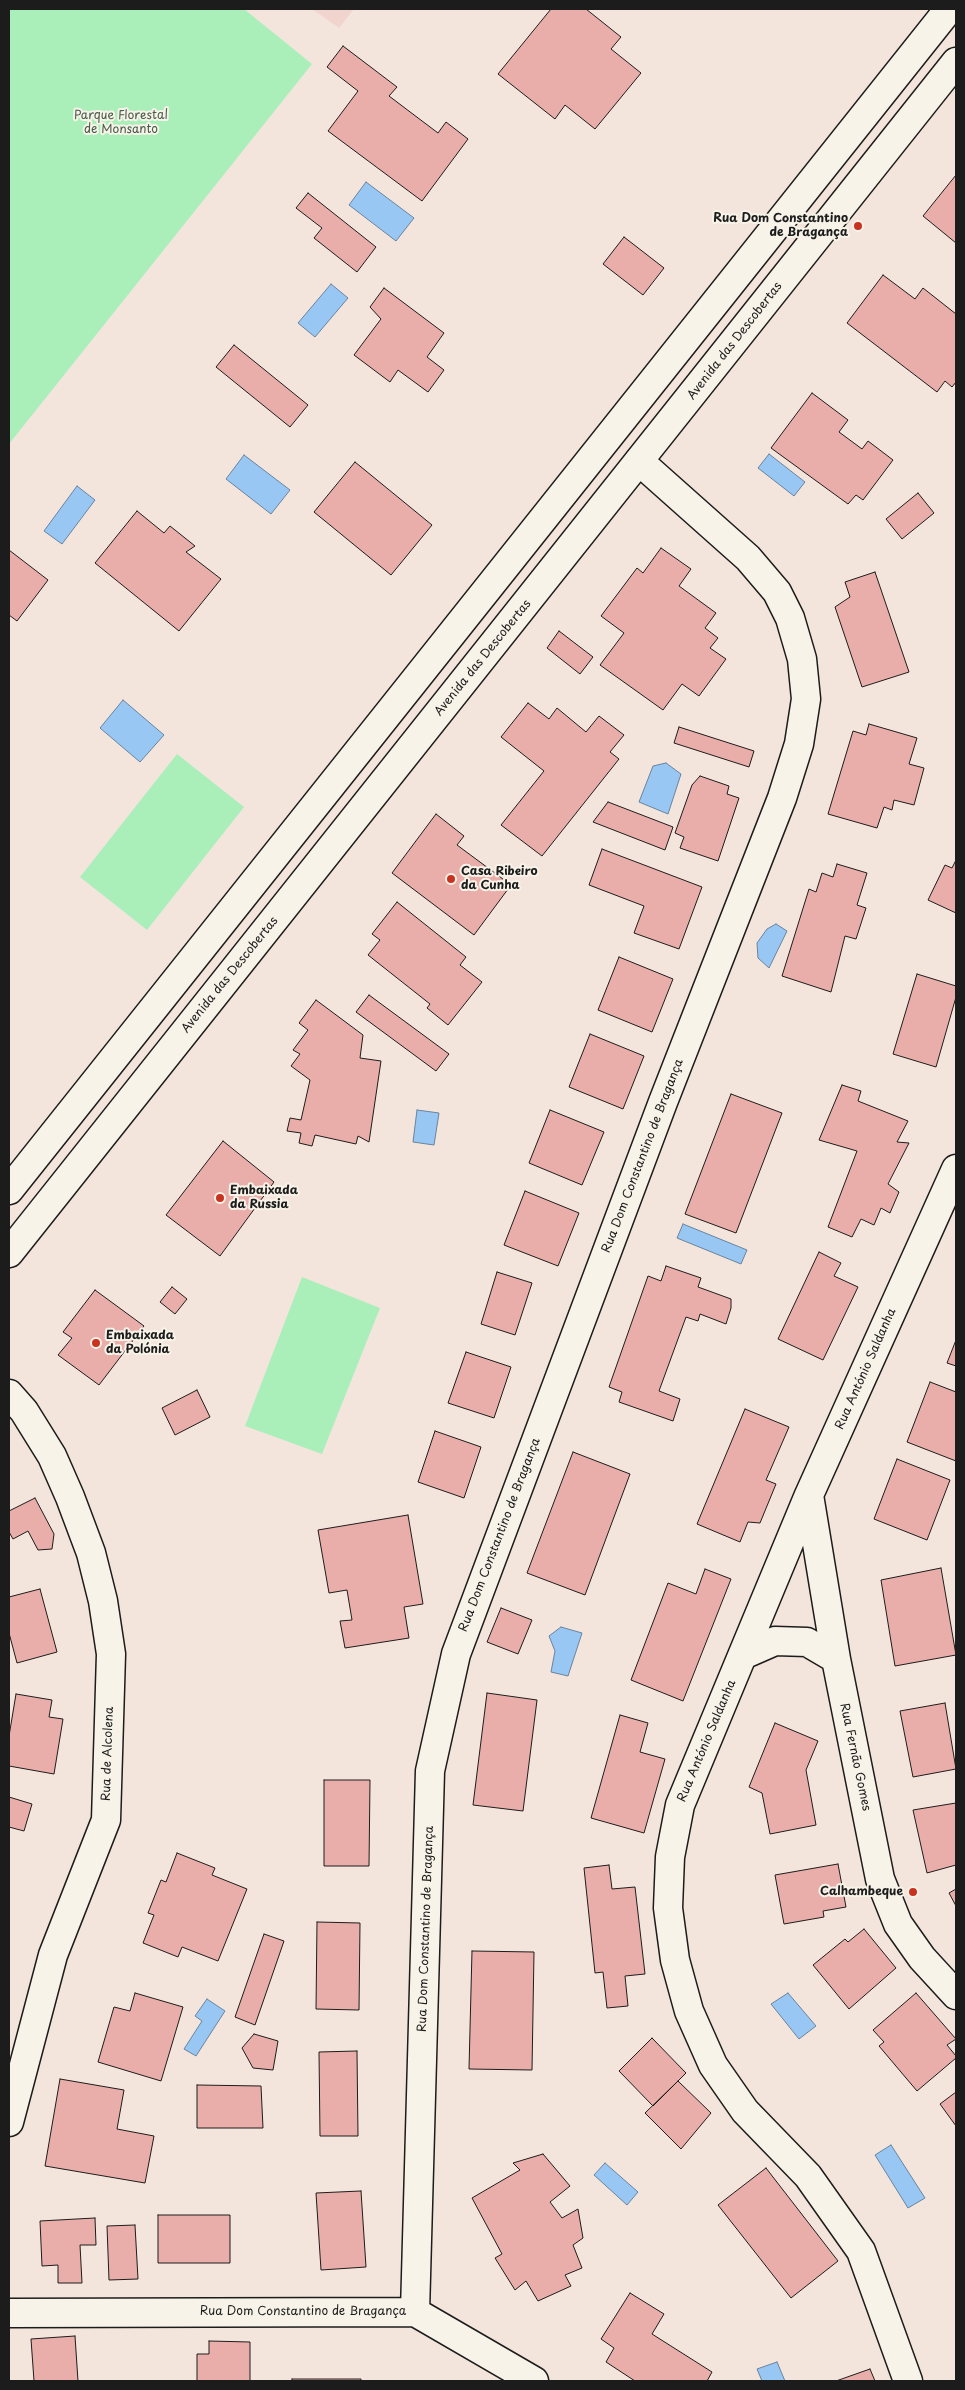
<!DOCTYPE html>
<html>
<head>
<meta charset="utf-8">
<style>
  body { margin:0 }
  #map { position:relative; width:965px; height:2390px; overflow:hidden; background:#f4e5dc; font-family:"Playpen Sans",sans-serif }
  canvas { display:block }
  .frame { position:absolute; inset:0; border:10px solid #1c1c1c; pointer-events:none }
</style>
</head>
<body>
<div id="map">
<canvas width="965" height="2390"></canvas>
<div class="frame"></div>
</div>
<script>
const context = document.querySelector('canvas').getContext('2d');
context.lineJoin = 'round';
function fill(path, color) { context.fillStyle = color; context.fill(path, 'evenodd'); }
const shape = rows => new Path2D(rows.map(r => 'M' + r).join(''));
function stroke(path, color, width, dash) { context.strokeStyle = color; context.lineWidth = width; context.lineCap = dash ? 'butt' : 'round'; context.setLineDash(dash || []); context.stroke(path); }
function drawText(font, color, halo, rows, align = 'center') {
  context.font = font + ' "Playpen Sans",sans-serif'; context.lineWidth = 4; context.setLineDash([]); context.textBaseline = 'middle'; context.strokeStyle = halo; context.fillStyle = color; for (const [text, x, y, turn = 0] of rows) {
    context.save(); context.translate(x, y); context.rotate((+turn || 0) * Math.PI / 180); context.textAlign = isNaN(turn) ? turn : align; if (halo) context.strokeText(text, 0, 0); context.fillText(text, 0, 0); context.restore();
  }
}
const built = shape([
  [312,9,354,9,339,28]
]);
const green = shape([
  [9,9,244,9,312,64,9,444],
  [177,754,244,807,147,930,80,877],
  [302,1277,380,1308,322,1454,245,1426]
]);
const water = shape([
  [366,182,414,218,396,241,349,205,366,182],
  [331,284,348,298,315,337,298,323,331,284],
  [769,454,805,482,794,496,758,468,769,454],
  [244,455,290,490,271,514,226,479,244,455],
  [77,486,95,500,62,544,44,531,77,486],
  [123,700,164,735,140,762,100,728,123,700],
  [666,763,681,774,668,814,639,802,653,766,666,763],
  [776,924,787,931,769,968,758,958,757,943,767,929,776,924],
  [417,1110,439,1113,434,1145,413,1142,417,1110],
  [683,1224,747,1250,741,1264,677,1238,683,1224],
  [561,1627,582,1633,568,1676,551,1672,555,1651,549,1636,561,1627],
  [788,1993,816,2026,799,2039,771,2004,788,1993],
  [207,1999,225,2011,196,2056,184,2049,202,2021,195,2016,207,1999],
  [891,2145,925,2198,908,2208,875,2155,891,2145],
  [605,2163,638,2192,627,2205,594,2175,605,2163],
  [777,2362,785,2381,762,2381,757,2369,777,2362]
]);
const building = shape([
  [551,9,586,9,621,37,611,49,641,73,595,129,565,105,555,119,498,74,551,9],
  [343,46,397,87,389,96,438,133,446,122,468,139,422,201,328,131,358,91,327,67,343,46],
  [956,175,956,243,923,216,956,175],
  [308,193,376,247,357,272,314,238,322,228,296,208,308,193],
  [624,237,664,268,643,295,603,264,624,237],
  [883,275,915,299,923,288,956,314,956,382,952,387,945,381,937,392,847,323,883,275],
  [384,288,444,333,427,357,444,370,428,392,398,370,390,382,354,355,381,319,370,307,384,288],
  [234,345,308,405,290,427,216,367,234,345],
  [812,393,848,420,839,432,862,449,868,441,893,460,863,500,856,495,848,504,771,448,812,393],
  [355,462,432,525,391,575,314,512,355,462],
  [918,493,934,513,902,539,886,519,918,493],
  [137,511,164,533,170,526,195,546,186,552,221,579,179,631,95,563,137,511],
  [661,548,691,569,679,586,716,613,705,628,718,638,710,648,726,659,699,696,682,684,663,710,600,665,624,633,601,616,637,568,643,573,661,548],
  [9,550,48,580,17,621,9,615,9,550],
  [875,572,909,672,862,687,835,607,850,597,845,582,875,572],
  [559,631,593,657,580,674,547,648,559,631],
  [528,703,549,719,557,708,586,732,599,716,624,735,610,752,619,759,542,856,501,825,544,771,501,737,528,703],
  [869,724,917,738,909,764,924,768,914,805,894,800,892,810,884,807,877,828,828,814,853,731,866,735,869,724],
  [679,727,754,751,749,767,674,743,679,727],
  [700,776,729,786,727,794,739,798,718,861,680,848,684,837,675,833,692,785,700,776],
  [608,802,673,827,665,850,593,822,608,802],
  [436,814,464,836,457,845,511,885,474,935,392,873,436,814],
  [602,849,702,887,679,949,634,933,644,906,589,885,602,849],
  [956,860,956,913,928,900,945,865,952,868,956,860],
  [837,864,867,873,857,905,866,908,856,939,845,936,831,992,782,976,809,889,816,892,822,873,833,877,837,864],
  [397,902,466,957,460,965,482,982,448,1025,427,1008,430,1004,368,955,380,940,372,934,397,902],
  [619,957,673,979,652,1032,598,1010,619,957],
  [917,974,956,986,956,997,936,1067,893,1054,917,974],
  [369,995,449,1054,436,1071,356,1012,369,995],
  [316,1000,363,1035,360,1058,381,1061,369,1142,358,1136,356,1144,315,1135,312,1146,299,1143,301,1133,287,1131,290,1118,301,1120,310,1080,291,1066,300,1054,293,1050,308,1030,299,1023,316,1000],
  [590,1034,644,1056,623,1109,569,1087,590,1034],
  [842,1085,861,1091,858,1101,908,1121,897,1142,909,1143,888,1184,899,1192,890,1213,881,1208,874,1225,861,1219,852,1237,828,1227,857,1151,819,1140,842,1085],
  [731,1094,782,1113,736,1233,685,1214,731,1094],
  [550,1110,604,1132,582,1185,529,1163,550,1110],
  [223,1141,274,1182,220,1256,166,1215,223,1141],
  [525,1191,579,1213,558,1266,504,1245,525,1191],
  [819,1252,841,1263,834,1276,858,1287,823,1360,778,1339,819,1252],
  [666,1266,701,1278,698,1287,731,1299,731,1308,726,1324,700,1314,698,1321,686,1317,659,1391,680,1399,673,1421,619,1402,622,1392,609,1387,648,1276,661,1281,666,1266],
  [497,1272,532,1283,515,1335,481,1324,497,1272],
  [172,1287,187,1299,175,1314,160,1302,172,1287],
  [95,1290,144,1326,99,1385,58,1355,72,1338,63,1332,95,1290],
  [956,1340,956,1366,947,1363,956,1340],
  [466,1352,511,1367,494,1418,448,1403,466,1352],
  [930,1382,956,1392,956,1461,907,1442,930,1382],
  [197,1390,210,1417,175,1435,162,1408,197,1390],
  [745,1409,789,1427,766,1480,776,1484,760,1523,748,1522,740,1542,697,1524,745,1409],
  [435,1431,481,1447,464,1498,418,1482,435,1431],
  [573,1452,630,1474,585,1595,527,1573,573,1452],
  [897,1459,950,1480,927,1540,874,1519,897,1459],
  [35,1498,54,1534,52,1549,38,1550,28,1531,13,1539,9,1532,9,1511,35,1498],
  [408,1515,423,1604,404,1607,409,1638,345,1648,340,1621,352,1620,347,1590,329,1593,318,1530,408,1515],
  [941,1568,956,1655,895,1666,881,1580,941,1568],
  [705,1569,731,1579,683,1701,631,1680,668,1583,696,1594,705,1569],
  [40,1589,57,1652,17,1663,9,1633,9,1597,40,1589],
  [501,1608,532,1620,518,1654,487,1642,501,1608],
  [487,1693,537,1700,523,1811,473,1805,487,1693],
  [16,1694,52,1700,49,1717,63,1719,54,1774,9,1766,9,1736,16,1694],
  [945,1703,956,1769,913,1777,900,1711,945,1703],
  [620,1715,648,1723,640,1752,665,1759,644,1833,591,1818,620,1715],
  [775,1723,818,1741,806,1770,816,1825,770,1834,762,1793,749,1787,775,1723],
  [324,1780,370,1780,369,1866,324,1866,324,1780],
  [9,1797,32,1804,24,1831,9,1827,9,1797],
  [956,1803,956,1865,927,1873,913,1810,956,1803],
  [177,1853,215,1868,212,1875,247,1889,218,1961,182,1947,178,1957,143,1943,154,1915,148,1913,161,1880,166,1882,177,1853],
  [838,1864,846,1907,823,1911,824,1917,784,1924,775,1875,838,1864],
  [609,1865,612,1889,635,1887,645,1974,625,1976,628,2006,607,2008,603,1972,595,1973,584,1868,609,1865],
  [956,1889,956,1906,949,1893,956,1889],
  [317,1922,360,1923,359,2010,316,2009,317,1922],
  [864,1929,896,1968,849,2009,813,1965,845,1939,848,1942,864,1929],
  [264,1934,284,1941,255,2025,235,2017,264,1934],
  [472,1951,534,1952,532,2070,469,2069,472,1951],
  [135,1993,183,2007,161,2081,98,2062,114,2007,130,2011,135,1993],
  [916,1993,956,2039,947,2045,956,2056,956,2058,917,2091,879,2046,884,2042,873,2030,916,1993],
  [254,2034,278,2041,273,2070,253,2068,242,2048,254,2034],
  [652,2038,686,2073,653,2106,619,2071,652,2038],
  [357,2051,358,2136,320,2136,319,2052,357,2051],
  [60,2079,124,2090,117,2129,154,2136,145,2183,45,2166,60,2079],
  [678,2081,711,2113,681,2149,645,2113,678,2081],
  [197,2085,261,2086,263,2128,197,2128,197,2085],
  [956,2092,956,2126,940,2104,956,2092],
  [543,2154,570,2186,550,2202,562,2218,578,2209,583,2238,573,2245,582,2268,565,2275,571,2286,538,2301,526,2281,515,2290,495,2258,502,2254,472,2198,520,2170,513,2163,543,2154],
  [766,2168,838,2261,791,2298,718,2205,766,2168],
  [361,2191,366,2267,321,2270,316,2193,361,2191],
  [158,2215,230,2215,230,2263,158,2263,158,2215],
  [95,2218,96,2245,80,2245,82,2283,58,2283,58,2265,42,2266,40,2221,95,2218],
  [135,2225,138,2279,109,2280,107,2226,135,2225],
  [630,2293,664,2314,652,2334,712,2372,707,2381,635,2381,606,2362,614,2348,601,2339,630,2293],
  [75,2336,78,2381,34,2381,31,2339,75,2336],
  [209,2341,250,2342,250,2381,197,2381,197,2354,209,2354,209,2341],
  [870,2369,875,2381,836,2381,870,2369],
  [292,2379,361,2379,361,2381,292,2381,292,2379]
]);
const minor = shape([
  [9,1394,24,1411,52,1456,70,1497,91,1553,103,1601,111,1654,106,1820,53,1955,9,2122],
  [809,1495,836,1659,880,1879,898,1924,922,1958,956,1995],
  [743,1655,775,1641,807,1642,836,1659],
  [415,2312,534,2381],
  [9,2313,415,2312,430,1771,456,1654,663,1102,782,798,799,744,806,699,802,659,790,618,777,592,748,558,639,461],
  [908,2381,861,2251,808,2176,745,2111,713,2065,689,2011,675,1960,668,1908,670,1857,680,1805,809,1495,956,1169]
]);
const major = shape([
  [9,1190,949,9],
  [9,1253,956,62]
]);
const markers = [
  [858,226,5,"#c8321e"],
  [451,879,5,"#c8321e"],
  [220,1198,5,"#c8321e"],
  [96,1343,5,"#c8321e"],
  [913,1892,5,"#c8321e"]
];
const parkNames = [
  ["Parque Florestal",121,116],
  ["de Monsanto",121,130]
];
const poiNames = [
  ["Rua Dom Constantino",848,219,"right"],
  ["de Bragança",848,233,"right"],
  ["Casa Ribeiro",461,872],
  ["da Cunha",461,886],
  ["Embaixada",230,1191],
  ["da Russia",230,1205],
  ["Embaixada",106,1336],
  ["da Polónia",106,1350],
  ["Calhambeque",903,1892,"right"]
];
const streetNames = [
  ["Avenida das Descobertas",735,341,-52],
  ["Avenida das Descobertas",483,658,-51],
  ["Avenida das Descobertas",230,975,-51],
  ["Rua Dom Constantino de Bragança",643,1156,-69],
  ["Rua António Saldanha",866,1369,-66],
  ["Rua Dom Constantino de Bragança",500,1535,-69],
  ["Rua António Saldanha",707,1741,-67],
  ["Rua de Alcolena",108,1754,-88],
  ["Rua Fernão Gomes",855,1757,78],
  ["Rua Dom Constantino de Bragança",426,1929,-88],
  ["Rua Dom Constantino de Bragança",303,2312]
];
fill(built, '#f1d4cd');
fill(green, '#aaefba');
fill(water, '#99c7f4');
stroke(water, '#67839e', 1);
fill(building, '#eaaeaa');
stroke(building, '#1c1c1c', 1);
stroke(minor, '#1c1c1c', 31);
stroke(major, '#1c1c1c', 31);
stroke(minor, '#f7f3e8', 28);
stroke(major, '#f7f3e8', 28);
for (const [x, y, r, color] of markers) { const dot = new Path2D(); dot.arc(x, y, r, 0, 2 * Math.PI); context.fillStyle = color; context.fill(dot); stroke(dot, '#f7f3e8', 2); }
drawText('12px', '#475b4b', '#f7f3e8', parkNames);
drawText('bold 12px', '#1c1c1c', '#f7f3e8', poiNames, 'left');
drawText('12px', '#1c1c1c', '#f7f3e8', streetNames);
</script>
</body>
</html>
